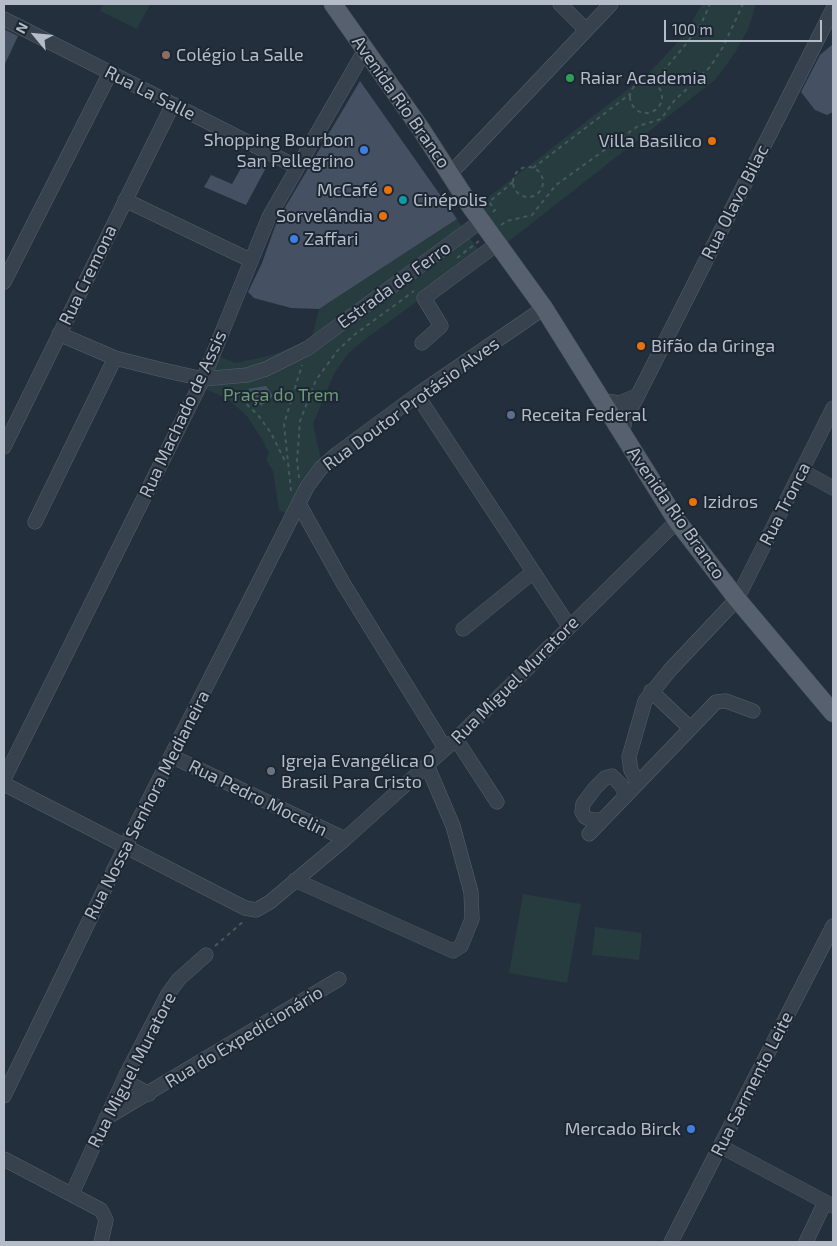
<!DOCTYPE html>
<html>
<head>
<meta charset="utf-8">
<style>
  body { margin:0 }
  #map { position:relative; width:837px; height:1246px; overflow:hidden; background:#242f3e; font-family:"Exo 2",sans-serif }
  canvas { display:block }
  .frame { position:absolute; inset:0; border:5px solid #b4bcc9; pointer-events:none }
  .north { position:absolute; left:10px; top:10px; width:50px; height:50px; -webkit-text-stroke:4px #1d2633; paint-order:stroke; rotate:298deg; font-size:14px; font-weight:700; line-height:20px; text-align:center; color:#b4bcc9 }
  .north::after { content:''; display:block; margin:auto; width:18px; height:22px; background:#b4bcc9; clip-path:polygon(50% 0,100% 100%,50% 72%,0 100%) }
  .scale { position:absolute; left:664px; top:20px; width:158px; height:22px; box-sizing:border-box; border:2px solid #b4bcc9; border-top:0; padding-left:6px; font-size:15px; line-height:18px; white-space:nowrap; color:#b4bcc9; -webkit-text-stroke:4px #1d2633; paint-order:stroke }
</style>
</head>
<body>
<div id="map">
<canvas width="837" height="1246"></canvas>
<div class="frame"></div>
<div class="north">N</div>
<div class="scale">100 m</div>
</div>
<script>
const context = document.querySelector('canvas').getContext('2d');
context.lineJoin = 'round';
function fill(path, color) { context.fillStyle = color; context.fill(path, 'evenodd'); }
const shape = rows => new Path2D(rows.map(r => 'M' + r).join(''));
function stroke(path, color, width, dash) { context.strokeStyle = color; context.lineWidth = width; context.lineCap = dash ? 'butt' : 'round'; context.setLineDash(dash || []); context.stroke(path); }
function drawText(font, color, halo, rows, align = 'center') {
  context.font = font + ' "Exo 2",sans-serif'; context.lineWidth = 4; context.setLineDash([]); context.textBaseline = 'middle'; context.strokeStyle = halo; context.fillStyle = color; for (const [text, x, y, turn = 0] of rows) {
    context.save(); context.translate(x, y); context.rotate((+turn || 0) * Math.PI / 180); context.textAlign = isNaN(turn) ? turn : align; if (halo) context.strokeText(text, 0, 0); context.fillText(text, 0, 0); context.restore();
  }
}
const green = shape([
  [103,4,150,4,137,29,100,11],
  [702,4,756,4,749,27,735,53,716,79,504,245,477,206,650,72,685,34],
  [457,219,481,254,359,344,347,355,334,374,313,424,322,464,291,516,279,510,273,471,266,459,269,453,263,441,247,416,228,399,201,387,214,355,236,363,276,354,307,340,312,336,319,309],
  [523,894,581,904,567,983,509,973],
  [595,927,642,933,639,960,592,955]
]);
const building = shape([
  [4,29,18,36,4,66],
  [833,44,833,112,827,115,815,110,801,92,820,55],
  [360,81,457,219,319,309,291,308,254,298,248,292,262,263,277,221],
  [248,156,268,164,246,205,204,187,211,175,232,184],
  [266,386,273,396,261,406,248,389]
]);
const path = shape([
  [650,81,665,69,686,44,702,22,710,4],
  '630 97a16 16 0 1 1 32 0a16 16 0 1 1-32 0Z',
  '513 182a15 15 0 1 1 30 0a15 15 0 1 1-30 0Z',
  [533,168,630,94],
  [493,212,495,210,489,202,513,182],
  [501,225,507,221,532,215,556,185,638,126,661,119,674,101,710,67,723,47,743,4],
  [457,258,479,241],
  [229,388,258,415,271,433,285,461],
  [299,478,297,461,300,421,316,380,338,350,354,335,414,291],
  [291,491,284,424,302,365],
  [215,946,245,920]
]);
const minor = shape([
  [560,4,586,30],
  [4,19,297,167],
  [450,174,611,4],
  [125,200,250,260],
  [4,282,110,73],
  [59,334,115,358,163,370,203,379,247,375,266,369,308,348,481,221],
  [422,343,441,326,424,298,497,244],
  [417,395,569,626],
  [598,396,606,401,620,403,638,395],
  [622,436,625,420,638,395,833,9],
  [4,447,173,104],
  [802,471,833,488],
  [299,504,343,583,445,748],
  [35,522,115,358],
  [463,629,533,572],
  [651,691,690,728],
  [456,739,497,802],
  [171,756,345,839],
  [4,779,203,379,269,217,365,50],
  [638,783,631,770,629,757,645,701,670,670,737,599,833,408],
  [4,784,245,908,256,910,270,902,345,839,456,739,677,521],
  [601,820,591,820,585,817,582,812,583,804,595,788,605,778,612,776,621,785,626,795],
  [589,834,716,702,726,701,753,711],
  [295,880,453,951,461,946,472,919,471,892,453,826,427,765],
  [126,1075,131,1084,149,1094],
  [4,1096,126,845,307,487,321,468,337,454,417,395,544,308],
  [106,1118,339,979],
  [720,1146,833,1206],
  [4,1159,101,1210,106,1220,101,1242],
  [72,1194,126,1075,168,994,179,979,206,955],
  [671,1242,833,926],
  [806,1242,825,1202]
]);
const major = shape([
  [333,4,421,129,471,207,544,308,677,521,737,599,833,713]
]);
const markers = [
  [166,55,5,"#8d6e63"],
  [570,78,5,"#2e9e5b"],
  [712,141,5,"#e8710a"],
  [364,150,5,"#3f7fe0"],
  [388,190,5,"#e8710a"],
  [403,200,5,"#0f9aa8"],
  [383,216,5,"#e8710a"],
  [294,239,5,"#3f7fe0"],
  [641,346,5,"#e8710a"],
  [511,415,5,"#5c6f8a"],
  [693,502,5,"#e8710a"],
  [271,771,5,"#6b7280"],
  [691,1129,5,"#3f7fe0"]
];
const poiNames = [
  ["Colégio La Salle",176,55],
  ["Raiar Academia",580,78],
  ["Shopping Bourbon",354,140,"right"],
  ["San Pellegrino",354,161,"right"],
  ["Villa Basilico",702,141,"right"],
  ["McCafé",378,190,"right"],
  ["Cinépolis",413,200],
  ["Sorvelândia",373,216,"right"],
  ["Zaffari",304,239],
  ["Bifão da Gringa",651,346],
  ["Receita Federal",521,415],
  ["Izidros",703,502],
  ["Igreja Evangélica O",281,761],
  ["Brasil Para Cristo",281,782],
  ["Mercado Birck",681,1129,"right"]
];
const streetNames = [
  ["Rua La Salle",150,93,27],
  ["Avenida Rio Branco",401,102,55],
  ["Rua Olavo Bilac",735,202,-63],
  ["Rua Cremona",88,275,-64],
  ["Estrada de Ferro",394,285,-36],
  ["Rua Doutor Protásio Alves",411,404,-36],
  ["Rua Machado de Assis",183,414,-65],
  ["Rua Tronca",785,504,-63],
  ["Avenida Rio Branco",676,513,55],
  ["Rua Miguel Muratore",515,680,-45],
  ["Rua Pedro Mocelin",258,798,26],
  ["Rua Nossa Senhora Medianeira",147,805,-63],
  ["Rua do Expedicionário",244,1037,-31],
  ["Rua Miguel Muratore",132,1070,-63],
  ["Rua Sarmento Leite",752,1084,-63]
];
const parkNames = [
  ["Praça do Trem",281,395]
];
fill(green, '#263c3f');
fill(building, '#455162');
stroke(minor, '#565f6c', 15);
stroke(major, '#414a57', 19);
stroke(path, '#44595c', 2, [4, 4]);
stroke(minor, '#38414e', 14);
stroke(major, '#56606e', 18);
for (const [x, y, r, color] of markers) { const dot = new Path2D(); dot.arc(x, y, r, 0, 2 * Math.PI); context.fillStyle = color; context.fill(dot); stroke(dot, '#1d2633', 2); }
drawText('18px', '#b4bcc9', '#1d2633', poiNames, 'left');
drawText('18px', '#b4bcc9', '#1d2633', streetNames);
drawText('18px', '#6b9a76', '#1d2633', parkNames);
</script>
</body>
</html>
